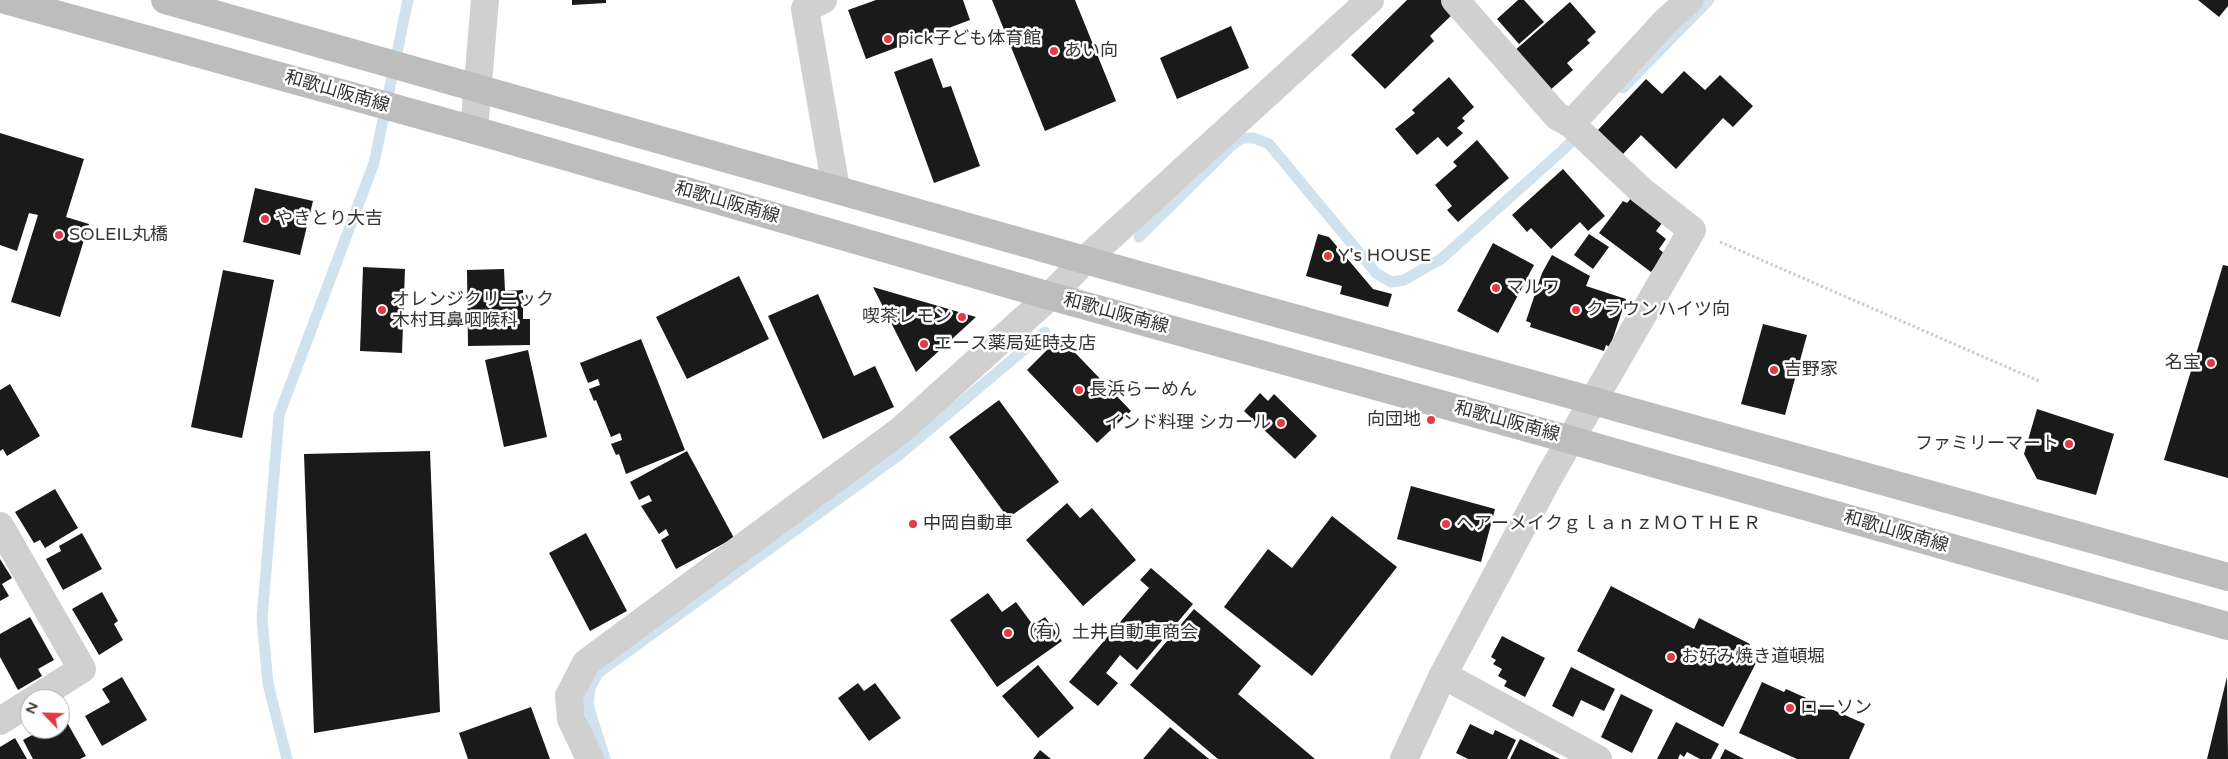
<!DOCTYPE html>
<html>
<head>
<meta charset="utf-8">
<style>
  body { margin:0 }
  #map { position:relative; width:2228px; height:759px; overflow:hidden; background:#fff; font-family:"Varela Round",sans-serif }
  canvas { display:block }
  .north { position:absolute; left:20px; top:689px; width:50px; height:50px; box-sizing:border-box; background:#fff; border:1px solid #adadad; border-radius:50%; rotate:294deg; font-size:14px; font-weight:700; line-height:20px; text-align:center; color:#333 }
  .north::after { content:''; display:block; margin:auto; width:18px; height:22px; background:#e63946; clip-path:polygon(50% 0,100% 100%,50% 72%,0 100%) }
</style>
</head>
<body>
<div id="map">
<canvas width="2228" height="759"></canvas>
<div class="north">N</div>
</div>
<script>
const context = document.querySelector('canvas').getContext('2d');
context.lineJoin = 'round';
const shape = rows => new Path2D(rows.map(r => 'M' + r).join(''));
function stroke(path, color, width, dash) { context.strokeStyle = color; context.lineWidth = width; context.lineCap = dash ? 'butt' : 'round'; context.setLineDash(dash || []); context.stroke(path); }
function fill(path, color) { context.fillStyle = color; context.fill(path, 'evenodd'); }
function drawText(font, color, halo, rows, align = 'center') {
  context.font = font + ' "Varela Round","Noto Sans JP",sans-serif'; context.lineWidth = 5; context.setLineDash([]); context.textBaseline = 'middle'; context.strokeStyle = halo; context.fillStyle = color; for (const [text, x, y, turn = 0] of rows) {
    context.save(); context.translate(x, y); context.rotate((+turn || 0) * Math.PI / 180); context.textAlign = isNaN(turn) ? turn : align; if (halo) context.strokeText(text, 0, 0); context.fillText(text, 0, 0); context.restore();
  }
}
const stream = shape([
  [1623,88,1709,0],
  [1139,237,1231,146,1242,138,1254,138,1269,144,1376,273,1391,282,1404,280,1441,259,1563,150,1581,132],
  [287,759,268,684,262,619,279,415,374,163,408,0],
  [605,759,588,705,590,688,598,673,899,455,1045,332]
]);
const building = shape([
  [572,0,606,0,606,3,572,5],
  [876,0,963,0,970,20,866,59,848,10],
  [992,0,1075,0,1116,101,1045,131],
  [1407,0,1446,0,1456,11,1430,36,1434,41,1385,89,1351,55],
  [1518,0,1524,0,1544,22,1519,44,1497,19],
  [2198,0,2228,0,2228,6,2219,17],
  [1570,2,1596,32,1587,40,1590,43,1567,63,1573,70,1549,91,1513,52],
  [1231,26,1249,68,1177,99,1160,58],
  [932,58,943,88,951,86,980,166,934,183,894,72],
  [1684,71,1705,90,1720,75,1753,106,1733,127,1723,118,1676,169,1641,135,1623,154,1598,130,1646,79,1662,94],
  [1449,77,1474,107,1462,118,1465,121,1457,128,1463,133,1447,147,1438,137,1417,155,1395,129,1415,113,1412,110],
  [0,133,84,159,66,217,89,224,60,317,11,302,38,215,29,213,17,251,0,245],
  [1477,140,1509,178,1458,222,1447,210,1452,206,1435,185,1457,166,1453,162],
  [1563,169,1605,216,1588,231,1580,222,1551,249,1531,228,1527,232,1512,215],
  [255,188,313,201,300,255,243,242],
  [1634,195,1665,219,1656,231,1666,239,1659,249,1665,254,1651,272,1599,233,1623,201,1627,203],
  [1318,234,1329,237,1373,289,1392,294,1388,307,1340,294,1342,286,1306,276],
  [1589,234,1609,247,1593,269,1574,255],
  [1493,243,1534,265,1498,333,1457,311],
  [1552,255,1590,276,1586,286,1626,299,1610,347,1606,345,1604,351,1530,327,1531,323,1526,321,1542,273],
  [2223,265,2228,266,2228,478,2164,460],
  [363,267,405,269,402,353,360,351],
  [504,269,505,291,523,290,523,319,530,319,530,345,468,346,467,270],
  [223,270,274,280,242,438,191,427],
  [739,276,769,339,687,379,656,317],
  [873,287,976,317,916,372],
  [818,294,854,376,875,366,894,407,823,439,768,316],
  [1763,324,1807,335,1785,415,1741,404],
  [1060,337,1131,411,1097,443,1027,370],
  [641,339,685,450,626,474,619,454,616,455,611,444,622,440,620,433,611,437,596,400,594,401,589,389,600,385,598,379,588,383,580,363],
  [528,350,547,437,504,447,485,360],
  [10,384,40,436,7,456,3,449,0,451,0,390],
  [1260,393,1268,401,1274,394,1317,436,1295,459,1244,411],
  [999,400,1059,482,1008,518,949,437],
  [2037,409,2114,434,2096,495,2037,479,2024,454],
  [430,451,440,712,314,733,304,454],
  [687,451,734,538,676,569,661,540,669,535,666,529,659,534,641,506,652,501,649,495,639,500,630,482],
  [1411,486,1495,509,1481,562,1397,539],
  [55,489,78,528,45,548,40,540,34,543,15,512],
  [1067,503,1080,518,1092,508,1136,560,1083,606,1026,540],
  [1332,516,1397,567,1312,676,1224,607,1268,549,1292,568],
  [82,533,102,569,63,590,46,559,61,551,59,546],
  [586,533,627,611,590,631,549,553],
  [0,559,12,578,2,584,9,596,0,601],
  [1151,568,1193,604,1137,670,1120,655,1106,673,1118,683,1098,706,1069,682,1149,588,1140,580],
  [1611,586,1694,629,1699,618,1750,644,1745,654,1757,661,1723,727,1577,651],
  [102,592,118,621,114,624,123,640,99,655,72,609],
  [988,593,1002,612,1016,602,1033,625,1045,617,1062,641,997,687,950,620],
  [1194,609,1261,666,1238,694,1315,759,1218,759,1130,685],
  [30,617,54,660,38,669,42,676,18,690,0,657,0,634],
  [1502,636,1545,658,1525,697,1504,686,1507,681,1498,676,1502,669,1493,664,1496,660,1491,657],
  [1038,665,1074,708,1038,738,1002,696],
  [1571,667,1615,689,1604,711,1581,700,1573,717,1552,706],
  [122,677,147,720,102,746,85,716,110,702,102,689],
  [2227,677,2228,759,2207,759],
  [1762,682,1784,692,1786,689,1865,724,1849,759,1797,759,1739,733],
  [858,683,864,691,875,683,901,718,869,741,838,698],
  [1621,694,1653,710,1632,753,1601,737],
  [531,707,550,759,468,759,459,733],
  [64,717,86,756,80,759,33,759,23,740,43,729,60,729,60,719],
  [1676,722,1719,744,1711,759,1700,759,1687,752,1684,757,1680,754,1678,759,1657,759],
  [1470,724,1493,735,1495,730,1516,740,1507,759,1468,759,1456,753],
  [1170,727,1209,759,1143,759],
  [15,738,27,759,0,759,0,747],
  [1520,739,1560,759,1510,759],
  [1725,749,1744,759,1720,759],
  [1040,750,1051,759,1033,759]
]);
const path = shape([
  [1720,242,2039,381]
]);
const street = shape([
  [823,0,805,9,836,189],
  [1455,0,1557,116,1571,124,1666,21,1689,0],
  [474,130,485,0],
  [0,526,82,669,35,699],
  [1443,675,1598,759],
  [0,721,30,702],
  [590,759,571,719,569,696,586,663,901,430,1050,296,1085,260,1370,0],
  [1404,759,1443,675,1550,475,1692,230,1642,191,1571,124]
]);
const secondary = shape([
  [5,0,474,130,1050,296,1571,440,2228,626],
  [165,0,1085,260,2228,577]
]);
const markers = [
  [888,39,5,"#e63946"],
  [1054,51,5,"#e63946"],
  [265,219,5,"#e63946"],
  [59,235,5,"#e63946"],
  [1328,256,5,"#e63946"],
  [1496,288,5,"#e63946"],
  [382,310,5,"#e63946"],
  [1576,310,5,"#e63946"],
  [962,317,5,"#e63946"],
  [924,344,5,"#e63946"],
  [2211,363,5,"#e63946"],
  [1774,370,5,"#e63946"],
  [1079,390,5,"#e63946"],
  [1431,420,5,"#e63946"],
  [1281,423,5,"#e63946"],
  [2069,444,5,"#e63946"],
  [913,524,5,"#e63946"],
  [1446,524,5,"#e63946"],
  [1008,633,5,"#e63946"],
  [1671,657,5,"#e63946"],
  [1790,708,5,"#e63946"]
];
const poiNames = [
  ["pick子ども体育館",898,39],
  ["あい向",1064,51],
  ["やきとり大吉",275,219],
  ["SOLEIL丸橋",69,235],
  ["Y's HOUSE",1338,256],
  ["マルワ",1506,288],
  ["オレンジクリニック",392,300],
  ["木村耳鼻咽喉科",392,321],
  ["クラウンハイツ向",1586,310],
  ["喫茶レモン",952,317,"right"],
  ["エース薬局延時支店",934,344],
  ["名宝",2201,363,"right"],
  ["吉野家",1784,370],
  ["長浜らーめん",1089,390],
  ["向団地",1421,420,"right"],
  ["インド料理 シカール",1271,423,"right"],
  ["ファミリーマート",2059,444,"right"],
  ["中岡自動車",923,524],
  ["ヘアーメイクｇｌａｎｚＭＯＴＨＥＲ",1456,524],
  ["（有）土井自動車商会",1018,633],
  ["お好み焼き道頓堀",1681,657],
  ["ローソン",1800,708]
];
const streetNames = [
  ["和歌山阪南線",337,92,16],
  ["和歌山阪南線",727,203,16],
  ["和歌山阪南線",1116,314,15],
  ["和歌山阪南線",1507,422,15],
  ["和歌山阪南線",1896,532,16]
];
stroke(stream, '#cfe2ee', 11);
fill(building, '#1a1a1a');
stroke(path, '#cdcdcd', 3, [2.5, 2.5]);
stroke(street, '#d0d0d0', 28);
stroke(secondary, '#bdbdbd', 28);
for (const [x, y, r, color] of markers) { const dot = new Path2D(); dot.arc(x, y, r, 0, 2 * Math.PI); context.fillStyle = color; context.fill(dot); stroke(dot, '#fff', 2); }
drawText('18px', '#333', '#fff', poiNames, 'left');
drawText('18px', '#333', '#fff', streetNames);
</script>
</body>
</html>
